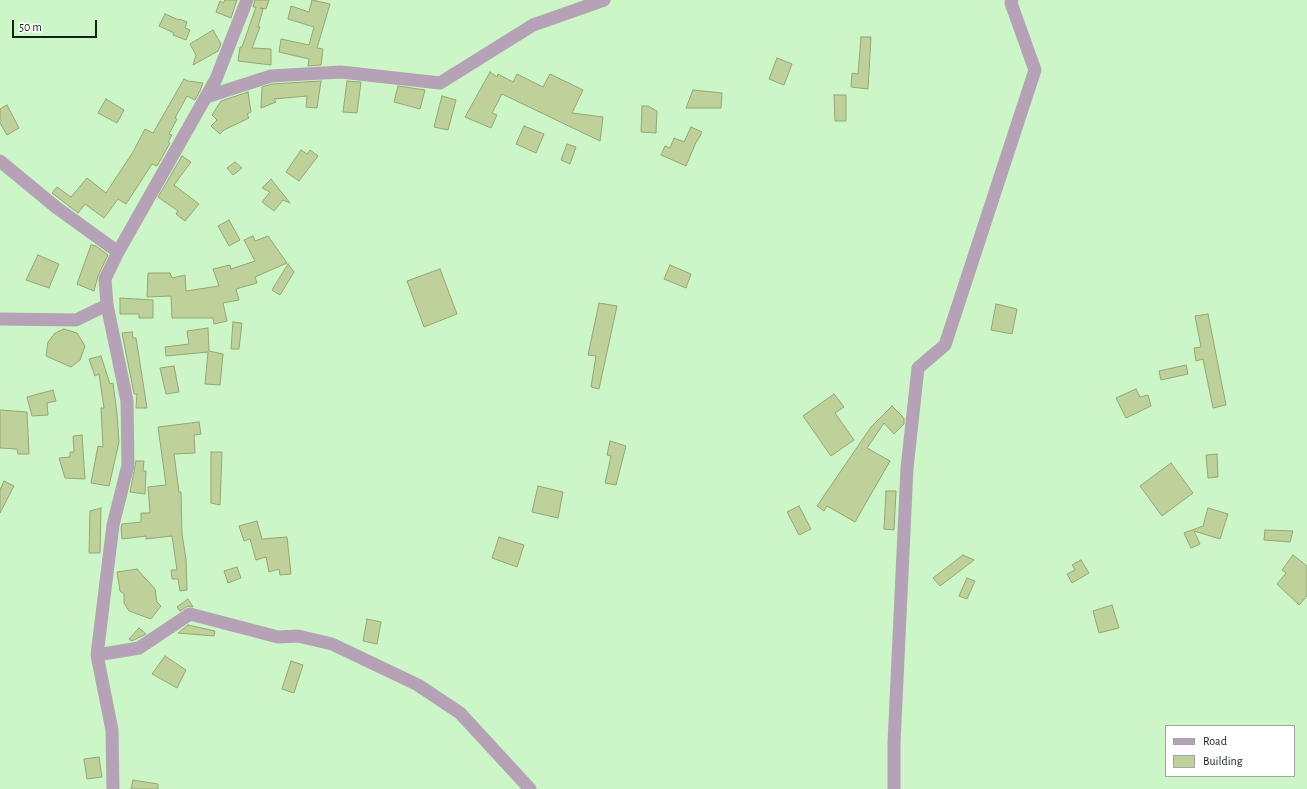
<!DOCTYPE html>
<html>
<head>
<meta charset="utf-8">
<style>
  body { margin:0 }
  #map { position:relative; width:1307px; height:789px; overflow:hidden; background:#ccf6c8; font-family:"Alegreya Sans",sans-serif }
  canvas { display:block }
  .legend { position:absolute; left:1165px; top:725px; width:130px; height:52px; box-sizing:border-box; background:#fff; border:1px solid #a1a7a0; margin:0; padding:5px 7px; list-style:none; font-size:12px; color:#132312 }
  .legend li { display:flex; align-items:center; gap:8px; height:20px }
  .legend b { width:20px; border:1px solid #a1a7a0 }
  .scale { position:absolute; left:12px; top:20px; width:85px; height:18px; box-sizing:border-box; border:2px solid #132312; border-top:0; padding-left:5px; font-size:12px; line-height:14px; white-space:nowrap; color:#132312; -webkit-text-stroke:3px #fff; paint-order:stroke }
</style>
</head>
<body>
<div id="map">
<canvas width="1307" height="789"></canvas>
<ul class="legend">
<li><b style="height:5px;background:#b5a2b7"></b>Road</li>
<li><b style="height:11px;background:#bfd19b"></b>Building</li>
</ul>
<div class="scale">50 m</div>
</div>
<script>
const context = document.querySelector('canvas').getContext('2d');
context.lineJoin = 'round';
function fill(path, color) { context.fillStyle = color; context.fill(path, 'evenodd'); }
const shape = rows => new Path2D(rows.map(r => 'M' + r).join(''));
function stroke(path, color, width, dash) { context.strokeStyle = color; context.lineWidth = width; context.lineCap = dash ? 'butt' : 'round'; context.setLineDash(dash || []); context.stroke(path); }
const building = shape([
  [225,0,237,0,231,18,216,12,220,1,223,3,225,0],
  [255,0,269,0,266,9,260,8,263,9,258,27,260,27,252,48,271,49,271,65,238,61,240,47,242,47,256,7,253,7,255,0],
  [312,0,330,4,317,48,323,49,321,65,308,66,309,59,279,52,281,39,309,45,314,27,288,19,291,6,309,12,312,0],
  [165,14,179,20,179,19,187,22,185,28,190,30,186,40,173,35,174,33,159,26,165,14],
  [213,30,221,44,218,51,193,65,196,55,190,44,213,30],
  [861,37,871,37,868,89,851,87,852,73,858,74,861,37],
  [777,58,792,64,784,85,769,79,777,58],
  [490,72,497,77,498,74,513,82,517,74,543,87,550,74,583,90,572,113,603,117,600,141,502,94,492,113,497,115,491,128,465,117,490,72],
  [184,79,188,81,203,83,200,91,195,100,187,96,175,118,177,119,169,134,172,135,168,142,170,143,157,166,152,164,126,204,118,199,104,218,85,204,78,213,52,193,57,187,71,197,87,178,106,193,133,152,145,129,153,133,184,79],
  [321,81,317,108,306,107,307,96,274,99,276,102,261,108,262,87,272,84,321,81],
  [347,81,361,82,357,113,343,112,347,81],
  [398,86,425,90,420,109,394,102,398,86],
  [693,90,722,93,721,108,686,108,693,90],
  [248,92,251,112,247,114,249,118,224,130,220,134,211,126,217,120,212,115,221,101,248,92],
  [834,95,846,95,846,121,835,121,834,95],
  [442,96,456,100,448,130,434,127,442,96],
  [106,99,124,110,117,123,98,113,106,99],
  [7,105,19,128,7,135,0,123,0,109,7,105],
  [642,106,648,106,657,111,656,133,641,132,642,106],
  [524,126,544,134,536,153,516,144,524,126],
  [691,127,702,132,698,140,697,140,686,166,661,155,665,146,670,148,674,138,684,142,691,127],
  [567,144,576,147,570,164,561,160,567,144],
  [301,150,307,154,310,150,318,156,299,181,286,172,301,150],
  [182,156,191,162,174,185,199,204,185,221,176,214,178,211,158,197,182,156],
  [235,162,242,168,233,175,227,168,235,162],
  [271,179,290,203,283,200,274,211,262,202,270,192,262,188,271,179],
  [229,220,240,240,229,246,218,226,229,220],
  [253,236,255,241,268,236,287,263,255,277,257,283,236,289,239,300,223,303,227,321,214,324,213,318,172,318,171,296,147,297,148,273,170,273,172,278,185,275,186,291,219,286,213,269,230,265,231,269,255,261,244,240,253,236],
  [91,245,96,246,108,255,98,276,94,291,77,284,91,245],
  [38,255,59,264,49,288,26,280,38,255],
  [288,264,294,272,280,295,272,290,288,264],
  [670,265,691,274,686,288,664,279,670,265],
  [440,269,457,314,424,327,407,281,440,269],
  [120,298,153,300,153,318,139,318,139,314,120,314,120,298],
  [599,303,617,306,599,389,591,387,596,356,588,355,599,303],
  [996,304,1017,309,1012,334,991,330,996,304],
  [1208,314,1226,405,1213,408,1203,359,1196,361,1194,348,1201,347,1195,316,1208,314],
  [233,322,242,323,239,349,231,349,233,322],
  [208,328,209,351,223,354,220,385,205,384,208,352,166,356,165,347,189,344,187,331,208,328],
  [64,329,77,333,85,346,80,360,71,367,46,356,48,342,55,333,64,329],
  [132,332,133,338,136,338,147,408,136,408,137,394,134,394,122,333,132,332],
  [101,356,110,384,113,383,117,414,119,442,109,486,91,483,98,446,103,447,101,408,104,408,99,374,95,376,89,359,101,356],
  [1186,365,1188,374,1161,380,1159,371,1186,365],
  [174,366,179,392,166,394,160,368,174,366],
  [1136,389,1140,397,1148,395,1151,406,1126,418,1116,398,1136,389],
  [53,390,56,401,47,403,48,415,32,416,27,397,53,390],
  [834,394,844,407,835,413,854,440,831,456,803,416,834,394],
  [892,406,904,418,904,424,894,434,884,423,867,448,890,461,855,522,827,506,824,511,817,506,871,427,892,406],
  [0,410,27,412,29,454,18,454,17,449,0,448,0,410],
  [199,422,201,434,194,435,195,453,174,454,179,492,181,492,182,534,186,559,187,590,180,591,178,579,172,579,171,570,177,570,172,536,146,539,146,536,122,539,121,527,122,524,141,522,141,513,150,513,148,487,166,485,158,427,199,422],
  [82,435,85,479,65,478,59,458,70,457,70,452,74,452,73,436,82,435],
  [610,441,626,446,616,485,605,483,611,456,607,455,610,441],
  [211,452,222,452,220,505,211,503,211,452],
  [1217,454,1218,477,1208,478,1206,455,1217,454],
  [136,461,144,461,143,471,146,471,145,494,130,492,136,461],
  [1171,463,1193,493,1162,516,1140,486,1171,463],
  [4,481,14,486,0,513,0,490,4,481],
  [538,486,563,492,558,518,532,512,538,486],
  [886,491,896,491,894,530,884,529,886,491],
  [799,506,811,529,799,535,787,512,799,506],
  [101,508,100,553,89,553,90,511,101,508],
  [1208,508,1228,514,1220,539,1194,531,1200,544,1191,548,1184,533,1203,526,1208,508],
  [257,521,262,539,287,537,291,574,280,575,279,569,269,572,266,557,256,560,250,539,244,541,239,526,257,521],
  [1265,530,1293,531,1290,542,1264,540,1265,530],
  [499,537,524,545,517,567,492,558,499,537],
  [963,555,974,560,940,586,933,578,963,555],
  [1293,555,1307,566,1307,596,1299,605,1277,584,1286,573,1282,570,1293,555],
  [1081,560,1089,573,1072,583,1067,574,1075,570,1072,565,1081,560],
  [237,567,241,578,228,583,224,571,237,567],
  [137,569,155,589,157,602,161,606,151,619,129,611,124,603,124,594,120,591,117,572,137,569],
  [967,578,975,581,967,599,959,596,967,578],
  [188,599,193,607,188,606,180,611,177,607,188,599],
  [1112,605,1119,628,1099,633,1093,611,1112,605],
  [367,619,381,622,377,644,363,641,367,619],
  [188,625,215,631,214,636,178,633,188,625],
  [139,628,146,634,132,641,129,639,139,628],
  [165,656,186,670,177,688,152,674,165,656],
  [291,661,303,665,294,693,282,689,291,661],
  [99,757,102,777,87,779,84,759,99,757],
  [133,780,158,784,158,789,131,789,133,780]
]);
const minor = shape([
  [206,97,271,76,341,72,440,83,533,25,604,0],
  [0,161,57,208,118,252],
  [0,319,76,320,107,305],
  [97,655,139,648,190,614,278,637,298,636,332,644,418,685,460,713,530,789],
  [113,789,112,730,97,655,113,525,128,465,127,401,107,305,105,279,118,252,216,79,247,0],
  [894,789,894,743,907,468,918,368,945,345,1035,70,1011,3,1012,0]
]);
fill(building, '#bfd19b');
stroke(building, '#95a671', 1);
stroke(minor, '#b5a2b7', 13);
</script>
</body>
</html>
